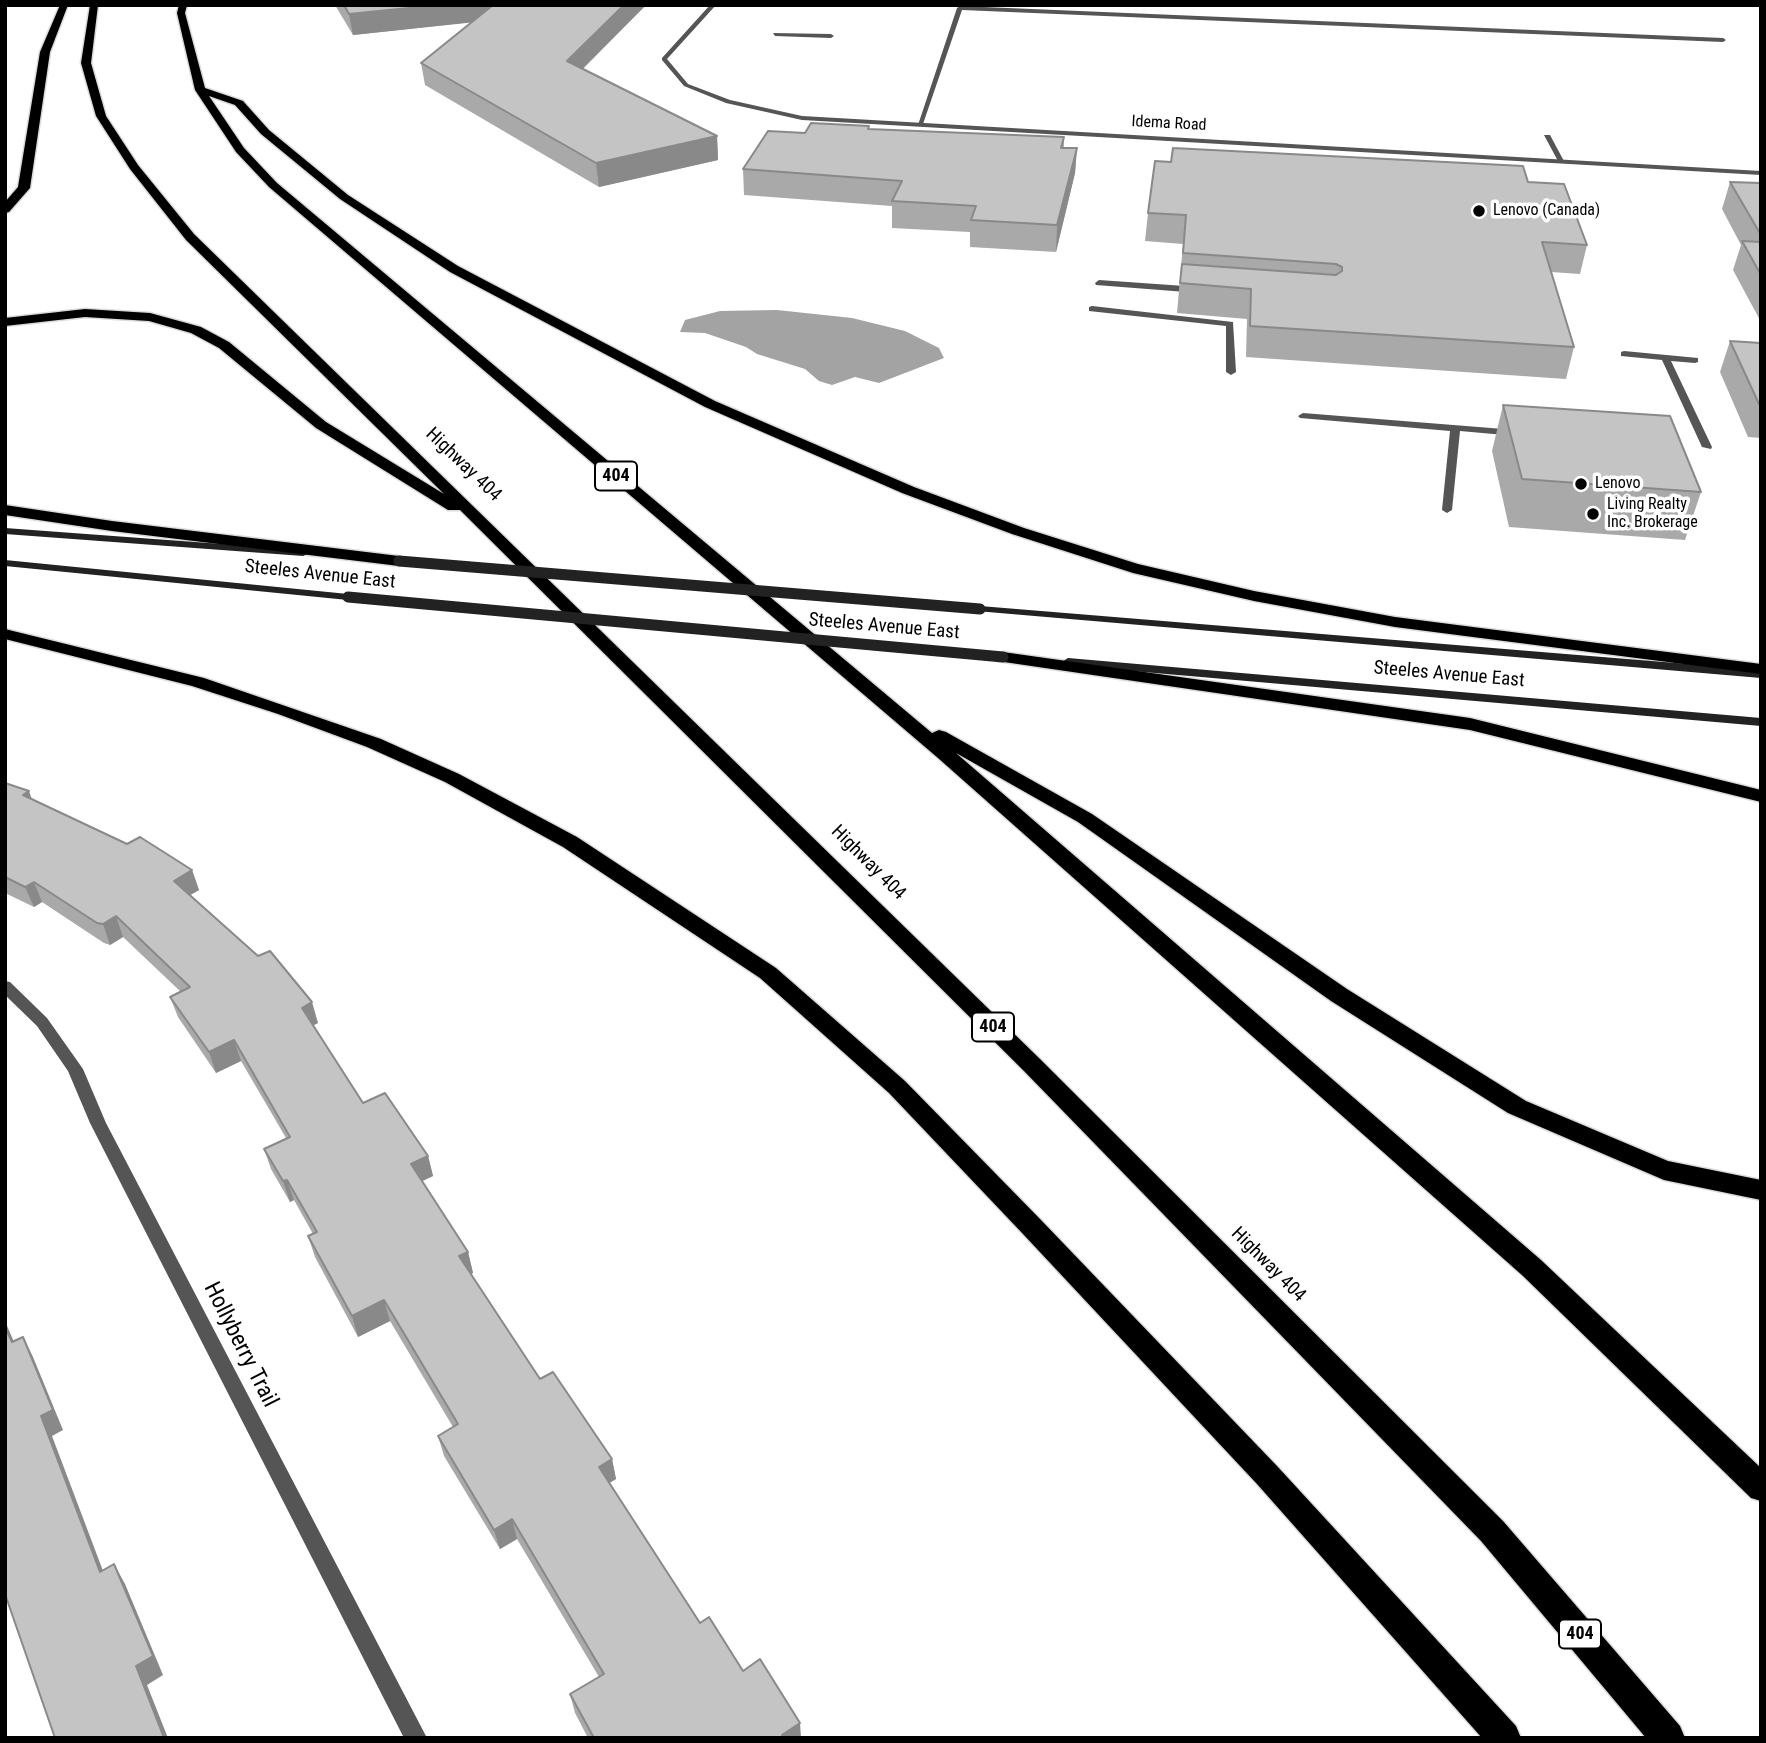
<!DOCTYPE html>
<html>
<head>
<meta charset="utf-8">
<style>
  body { margin:0 }
  #map { position:relative; width:1766px; height:1743px; overflow:hidden; background:#fff; font-family:"Roboto Condensed",sans-serif }
  canvas { display:block }
  .frame { position:absolute; inset:0; border:7px solid #000; pointer-events:none }
</style>
</head>
<body>
<div id="map">
<canvas width="1766" height="1743"></canvas>
<div class="frame"></div>
</div>
<script>
const context = document.querySelector('canvas').getContext('2d');
context.lineJoin = 'round';
function fill(path, color) { context.fillStyle = color; context.fill(path, 'evenodd'); }
const shape = rows => new Path2D(rows.map(r => 'M' + r).join(''));
function stroke(path, color, width, dash) { context.strokeStyle = color; context.lineWidth = width; context.lineCap = dash ? 'butt' : 'round'; context.setLineDash(dash || []); context.stroke(path); }
function drawText(font, color, halo, rows, align = 'center') {
  context.font = font + ' "Roboto Condensed",sans-serif'; context.lineWidth = 7; context.setLineDash([]); context.textBaseline = 'middle'; context.strokeStyle = halo; context.fillStyle = color; for (const [text, x, y, turn = 0] of rows) {
    context.save(); context.translate(x, y); context.rotate((+turn || 0) * Math.PI / 180); context.textAlign = isNaN(turn) ? turn : align; if (halo) context.strokeText(text, 0, 0); context.fillText(text, 0, 0); context.restore();
  }
}
const water = shape([
  [777,310,852,318,905,331,939,348,944,358,879,383,855,377,832,385,819,381,805,369,757,354,746,347,705,333,680,332,685,320,720,311]
]);
const lane = shape([
  [960,6,1723,38,1726,40,1723,42,962,10,923,124,918,125,957,8,960,6],
  [773,33,831,34,834,36,831,38,775,36,773,33],
  [1544,135,1550,135,1565,163,1559,163,1544,135],
  [1099,280,1199,287,1203,290,1199,293,1096,285,1095,283,1099,280],
  [1092,306,1233,322,1236,372,1231,375,1226,372,1226,326,1089,311,1089,307,1092,306],
  [1624,351,1698,358,1698,362,1695,363,1671,361,1712,447,1711,449,1702,447,1662,360,1621,356,1621,352,1624,351],
  [1303,413,1516,430,1521,433,1516,436,1460,431,1452,510,1447,513,1442,510,1450,431,1300,418,1298,416,1303,413]
]);
const street = shape([
  [710,5,716,5,667,59,688,84,730,100,802,116,1761,171,1761,175,802,120,726,103,684,86,662,60,662,58,710,5],
  [5,981,10,982,47,1018,83,1069,106,1123,427,1738,404,1738,90,1123,68,1071,37,1026,5,995,5,981]
]);
const secondary = shape([
  [5,528,303,550,309,553,303,556,5,534,5,528],
  [5,560,348,594,354,597,348,600,5,566,5,560],
  [980,606,1761,670,1761,678,976,611,974,609,980,606],
  [1068,658,1761,718,1761,726,1064,665,1062,662,1068,658]
]);
const highway = shape([
  [60,5,68,5,50,52,30,188,9,212,5,213,5,202,18,187,40,52,60,5],
  [90,5,98,5,91,63,106,116,138,165,194,234,1040,1059,1503,1521,1680,1726,1685,1738,1646,1738,1481,1541,1024,1071,460,510,448,510,316,428,219,348,191,333,149,321,85,317,5,326,5,318,85,309,150,313,201,327,229,342,326,422,444,494,186,240,130,169,96,116,81,63,90,5],
  [179,5,187,5,185,13,205,88,243,101,269,130,348,195,458,266,715,401,914,487,1024,528,1138,564,1254,591,1395,617,1761,664,1761,674,1395,627,1254,601,1133,573,1012,534,902,493,705,407,450,272,340,199,261,134,235,105,209,96,244,148,277,183,932,733,939,730,946,732,1092,814,1347,989,1526,1101,1668,1161,1761,1180,1761,1200,1664,1180,1508,1113,1331,1001,1078,822,956,753,1541,1260,1761,1468,1761,1501,1751,1498,1523,1276,938,758,269,187,236,152,195,90,177,13,179,5],
  [5,505,112,521,399,556,407,561,399,566,112,531,5,515,5,505],
  [5,629,204,678,381,739,459,774,577,837,776,968,905,1081,1041,1220,1277,1466,1516,1726,1521,1738,1482,1738,1257,1484,1023,1234,889,1093,760,978,563,847,445,782,367,747,278,714,192,686,5,639,5,629],
  [1003,652,1470,718,1761,790,1761,802,1470,730,997,661,994,657,1003,652]
]);
const secondaryBridge = shape([
  [399,561,980,609],
  [348,597,1003,657]
]);
const wall = shape([
  [335,5,646,5,583,69,717,136,718,160,599,187,425,85,421,63,472,22,353,35],
  [869,126,869,129,1064,137,1064,148,1077,148,1075,173,1056,252,970,247,970,232,892,228,892,206,744,195,743,169,805,133],
  [1528,182,1587,245,1580,274,1551,272,1574,347,1566,379,1246,357,1247,319,1177,313,1183,244,1145,241,1148,213],
  [1730,182,1761,183,1761,322,1733,270,1741,245,1722,209],
  [1730,341,1761,343,1761,438,1748,437,1720,372],
  [1503,405,1701,492,1685,540,1509,527,1492,451],
  [5,783,32,800,127,844,192,870,199,890,190,895,318,1023,313,1025,363,1103,428,1156,433,1176,422,1181,468,1252,473,1273,471,1274,540,1379,612,1459,616,1479,609,1483,700,1623,801,1738,588,1738,575,1713,570,1694,599,1677,517,1539,500,1549,444,1456,438,1436,453,1427,390,1321,358,1337,315,1257,308,1236,313,1234,294,1200,290,1202,271,1169,264,1149,286,1138,241,1061,216,1073,178,1017,170,997,181,992,123,937,110,945,104,943,42,902,34,907,5,893]
]);
const shadedWall = shape([
  [439,5,502,5,504,19,353,35,349,14],
  [624,5,646,5,569,82,567,61],
  [717,136,718,160,599,187,596,163],
  [1077,148,1075,173,1056,252,1057,225],
  [29,791,36,811,23,795],
  [192,870,199,890,180,901,174,881],
  [34,882,42,902,34,907,25,887],
  [116,916,123,937,110,945,103,924],
  [312,1002,318,1023,308,1028,302,1008],
  [234,1040,241,1061,216,1073,209,1052],
  [428,1156,433,1176,416,1184,411,1164],
  [287,1180,294,1200,290,1202,283,1181],
  [468,1252,473,1273,464,1277,459,1256],
  [384,1300,390,1321,358,1337,352,1316],
  [5,1321,23,1363,12,1342,5,1327],
  [23,1337,33,1357,63,1430,52,1436,111,1592,100,1572,41,1416],
  [612,1459,616,1479,603,1487,599,1467],
  [512,1519,517,1539,500,1549,494,1530],
  [114,1564,125,1584,163,1675,147,1685,168,1738,164,1738,136,1666],
  [800,1723,801,1738,782,1738,782,1735]
]);
const building = shape([
  [344,5,439,5,349,14,344,5],
  [493,5,624,5,567,61,717,136,596,163,421,63,493,5],
  [811,123,869,126,868,129,1064,137,1061,148,1077,148,1057,225,971,220,976,206,892,201,902,181,743,169,768,131,805,133,811,123],
  [1173,148,1523,166,1528,182,1564,184,1587,245,1542,242,1574,347,1250,326,1251,289,1180,283,1182,264,1336,275,1342,271,1342,267,1336,264,1183,253,1186,215,1148,213,1155,161,1171,162,1173,148],
  [1730,182,1761,183,1761,235,1730,182],
  [1742,241,1761,242,1761,275,1742,241],
  [1730,341,1761,343,1761,404,1759,404,1730,341],
  [1503,405,1670,416,1701,492,1522,479,1503,405],
  [5,783,29,791,23,795,127,844,140,837,192,870,174,881,258,956,270,951,312,1002,302,1008,363,1103,385,1093,428,1156,411,1164,468,1252,459,1256,540,1379,553,1372,612,1459,599,1467,700,1623,709,1617,743,1671,760,1659,800,1723,782,1735,784,1738,594,1738,570,1694,604,1674,512,1519,494,1530,438,1436,458,1424,384,1300,352,1316,308,1236,317,1232,287,1180,283,1181,264,1149,290,1137,234,1040,209,1052,170,997,190,987,116,916,103,924,97,923,34,882,25,887,5,877,5,783],
  [5,1327,12,1342,23,1337,53,1410,41,1416,100,1572,114,1564,153,1656,136,1666,164,1738,55,1738,5,1594,5,1327]
]);
const markers = [
  [1479,211,7,"#000"],
  [1581,484,7,"#000"],
  [1593,514,7,"#000"]
];
const farStreetnames = [
  ["Idema Road",1169,124,3]
];
const farPoinames = [
  ["Lenovo (Canada)",1493,211],
  ["Lenovo",1595,484],
  ["Living Realty",1607,505],
  ["Inc. Brokerage",1607,523]
];
const shields = [
  [616,476,42],
  [993,1027,42],
  [1580,1634,42]
];
const shieldNames = [
  ["404",616,476],
  ["404",993,1027],
  ["404",1580,1634]
];
const streetNames = [
  ["Highway 404",463,465,44],
  ["Steeles Avenue East",320,575,6],
  ["Steeles Avenue East",884,627,5],
  ["Steeles Avenue East",1449,675,5],
  ["Highway 404",868,863,45],
  ["Highway 404",1268,1265,45]
];
const nearStreetnames = [
  ["Hollyberry Trail",240,1345,63]
];
fill(water, '#a3a3a3');
stroke(highway, '#dbdbdb', 3);
fill(lane, '#555');
fill(street, '#555');
fill(secondary, '#222');
fill(highway, '#000');
stroke(secondaryBridge, '#222', 11);
fill(wall, '#a9a9a9');
fill(shadedWall, '#898989');
fill(building, '#c4c4c4');
stroke(building, '#898989', 2);
for (const [x, y, r, color] of markers) { const dot = new Path2D(); dot.arc(x, y, r, 0, 2 * Math.PI); context.fillStyle = color; context.fill(dot); stroke(dot, '#fff', 2.5); }
drawText('16px', '#000', '#fff', farStreetnames);
drawText('16px', '#000', '#fff', farPoinames, 'left');
for (const [x, y, w] of shields) { const box = new Path2D(); box.roundRect(x - w / 2, y - 14.5, w, 29, 5); context.fillStyle = '#fff'; context.fill(box); stroke(box, '#000', 2); }
drawText('bold 18px', '#000', null, shieldNames);
drawText('19px', '#000', '#fff', streetNames);
drawText('23px', '#000', '#fff', nearStreetnames);
</script>
</body>
</html>
